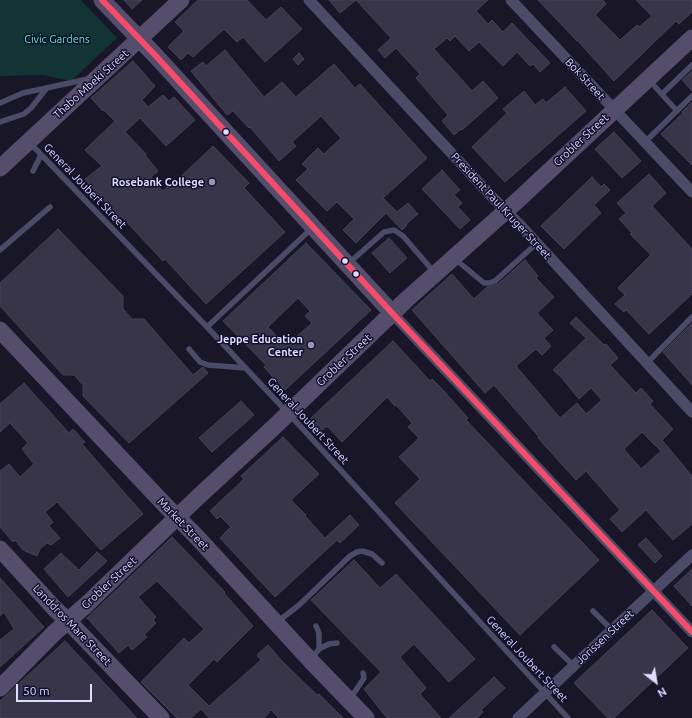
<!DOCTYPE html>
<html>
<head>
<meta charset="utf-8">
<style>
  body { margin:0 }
  #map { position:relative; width:692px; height:718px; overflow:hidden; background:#181627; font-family:Ubuntu,sans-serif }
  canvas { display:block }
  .north { position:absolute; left:636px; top:662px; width:40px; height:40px; -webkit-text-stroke:3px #130f2e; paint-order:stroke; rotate:149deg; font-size:11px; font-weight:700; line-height:16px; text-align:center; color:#dfddff }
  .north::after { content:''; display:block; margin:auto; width:14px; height:18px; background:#dfddff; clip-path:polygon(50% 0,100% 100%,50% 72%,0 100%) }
  .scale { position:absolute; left:16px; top:684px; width:76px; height:18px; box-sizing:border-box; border:2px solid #dfddff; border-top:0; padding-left:5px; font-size:12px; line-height:14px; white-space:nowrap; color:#dfddff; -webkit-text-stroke:3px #130f2e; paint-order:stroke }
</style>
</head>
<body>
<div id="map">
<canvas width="692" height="718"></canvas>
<div class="north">N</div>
<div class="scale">50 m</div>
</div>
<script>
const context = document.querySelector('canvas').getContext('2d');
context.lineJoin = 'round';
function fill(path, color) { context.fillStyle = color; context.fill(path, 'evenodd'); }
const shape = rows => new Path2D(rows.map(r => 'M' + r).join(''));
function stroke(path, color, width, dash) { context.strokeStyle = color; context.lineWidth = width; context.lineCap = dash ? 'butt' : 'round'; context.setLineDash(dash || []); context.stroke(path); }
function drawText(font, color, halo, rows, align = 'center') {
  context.font = font + ' Ubuntu,sans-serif'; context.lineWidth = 3; context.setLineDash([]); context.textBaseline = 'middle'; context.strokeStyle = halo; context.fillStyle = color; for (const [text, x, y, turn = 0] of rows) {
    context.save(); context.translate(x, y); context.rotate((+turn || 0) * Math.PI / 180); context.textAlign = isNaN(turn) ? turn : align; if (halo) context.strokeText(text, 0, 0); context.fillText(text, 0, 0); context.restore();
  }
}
const green = shape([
  [0,0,81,0,117,38,71,81,43,75,0,76]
]);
const building = shape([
  [124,0,142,0,132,9,124,0],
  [198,0,247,0,266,20,281,7,302,29,265,62,243,37,237,42,224,29,193,57,188,53,181,60,168,47,184,31,175,22,198,0],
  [329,0,356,0,340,13,329,0],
  [356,0,488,0,476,11,488,24,492,20,503,32,512,23,550,63,540,72,533,64,530,66,517,52,503,66,479,42,469,51,455,36,450,41,447,38,434,49,472,91,483,81,498,98,462,130,461,129,454,135,442,121,448,115,416,78,420,74,396,48,385,58,378,50,391,38,356,0],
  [538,0,603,0,606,4,595,15,620,40,637,25,639,27,652,16,636,0,692,0,692,12,679,24,676,21,614,81,577,40,577,41,538,0],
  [225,50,264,97,282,82,296,97,334,64,355,88,360,84,427,158,383,198,397,212,408,203,418,214,406,224,407,225,402,230,386,213,356,243,343,230,354,219,337,202,327,211,296,180,308,169,302,164,318,148,324,154,341,138,321,116,292,142,296,146,279,161,250,127,249,128,233,111,227,115,191,71,203,62,206,66,225,50],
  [299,53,304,59,298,65,293,59,299,53],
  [133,61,155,86,142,100,148,107,163,95,169,101,174,97,195,120,166,146,140,118,125,132,146,154,145,155,158,171,151,177,163,191,169,186,170,187,213,146,249,183,244,188,285,232,206,304,165,259,163,261,121,216,117,219,85,179,102,166,85,150,115,121,104,110,103,111,91,98,133,61],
  [692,71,692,91,682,80,692,71],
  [565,87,586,111,505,182,472,147,507,113,503,109,524,91,535,105,543,99,546,103,565,87],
  [692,102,692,165,661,134,683,113,682,112,692,102],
  [614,132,641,161,622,178,595,149,614,132],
  [442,170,460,190,454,195,462,203,458,207,470,220,460,229,422,189,442,170],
  [649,174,666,193,652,206,692,249,692,294,649,334,626,310,624,312,615,304,625,295,618,288,651,255,630,234,632,233,619,219,626,213,617,203,649,174],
  [592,177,601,187,604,184,610,190,594,205,601,213,564,249,541,226,592,177],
  [58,229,123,296,123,309,132,319,144,319,193,375,203,367,208,373,129,443,83,396,83,385,74,375,63,375,0,306,0,283,58,229],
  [389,238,407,258,390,273,372,253,389,238],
  [306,243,371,310,285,390,264,367,266,365,223,321,306,243],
  [298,298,310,311,305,316,312,323,286,346,268,327,298,298],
  [525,260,538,276,536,278,554,297,537,313,553,330,544,338,551,346,542,355,536,349,516,366,560,418,577,403,586,414,602,400,591,388,579,399,561,377,553,370,586,338,570,323,576,317,604,345,606,344,618,358,610,365,636,393,641,388,653,401,650,404,673,429,662,440,692,476,692,524,673,540,646,510,622,532,610,519,620,510,586,471,576,480,538,438,539,437,494,385,485,393,412,310,452,274,474,299,487,287,498,284,525,260],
  [642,432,661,451,641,469,624,449,642,432],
  [692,323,692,385,663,352,692,323],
  [393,341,430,381,432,379,442,389,468,418,466,420,599,560,520,635,395,503,420,479,399,457,419,438,408,427,412,423,396,405,395,406,387,397,342,442,327,426,321,431,310,419,393,341],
  [24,383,69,433,73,429,85,442,82,444,143,514,101,550,57,502,45,512,53,522,49,526,60,538,51,545,47,543,40,549,37,556,23,550,15,540,13,542,0,527,0,471,9,464,20,477,34,464,22,449,28,443,10,423,0,432,0,404,24,383],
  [241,401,254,415,212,452,199,438,241,401],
  [283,437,319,474,291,500,306,515,305,516,325,538,350,515,359,525,340,543,337,540,275,597,220,538,231,527,220,516,217,519,210,511,244,479,241,476,283,437],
  [172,537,225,592,224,593,253,626,217,662,214,659,188,685,209,706,261,660,257,655,268,645,284,663,317,695,319,694,343,718,279,718,271,710,264,718,209,718,201,709,191,718,177,718,141,682,184,638,189,643,204,629,157,581,138,597,156,617,153,620,156,623,144,635,147,637,132,650,128,645,119,653,87,618,172,537],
  [646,538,662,556,655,563,638,545,646,538],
  [97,552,107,561,68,597,44,569,61,553,79,570,97,552],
  [354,560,380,588,396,574,475,659,449,682,414,644,400,657,426,688,420,694,441,718,387,718,364,689,381,672,311,600,354,560],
  [692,569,692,606,674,586,692,569],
  [0,578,44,627,0,667,0,640,14,629,4,612,0,616,0,578],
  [652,610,688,648,614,718,608,718,574,683,652,610],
  [65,641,137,718,0,718,0,701,65,641],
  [494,677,505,688,481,710,483,712,477,718,449,718,494,677]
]);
const lane = shape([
  [649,80,677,111],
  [662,94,692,65],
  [0,103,23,93,88,79],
  [0,122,24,114,31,108,46,89],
  [645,142,692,96],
  [30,143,207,327,302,428,568,718],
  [33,171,41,155],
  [0,250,50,207],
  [455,259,484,283,489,283,495,281,537,243],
  [349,263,384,232,394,230,403,236,434,272],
  [207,327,311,229],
  [189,349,200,362,208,365,246,368],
  [647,363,692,317],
  [593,611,612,630],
  [277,622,298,606,350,556,357,552,362,551,372,554,382,563],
  [316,626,319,633,319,649],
  [554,647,574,666],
  [312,658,319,649,329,644,337,643],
  [350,699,364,678,363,673]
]);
const street = shape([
  [309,0,494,199,521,226,692,412],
  [511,0,692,192],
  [393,314,692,632],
  [518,718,692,555]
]);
const primary = shape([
  [102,0,154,54,393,314],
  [0,168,181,0],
  [0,330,165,505,196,536,311,661,366,718],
  [0,549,55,609,68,621,161,718],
  [0,688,54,633,86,605,198,497,274,427,406,300,517,201,692,38]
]);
const bus1 = shape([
  [102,0,154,54,393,314,692,632]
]);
const markers = [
  [226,132,3.5,"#dfddff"],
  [212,182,4,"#9997b3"],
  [345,261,3.5,"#dfddff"],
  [356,274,3.5,"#dfddff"],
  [311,345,4,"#9997b3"]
];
const parkNames = [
  ["Civic Gardens",57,39]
];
const streetNames = [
  ["Bok Street",585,79,47],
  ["Thabo Mbeki Street",91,84,-42],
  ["Grobler Street",581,140,-43],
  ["General Joubert Street",85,186,46],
  ["President Paul Kruger Street",501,206,47],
  ["Grobler Street",344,360,-43],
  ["General Joubert Street",308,421,47],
  ["Market Street",183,524,46],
  ["Grobler Street",109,583,-43],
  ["Landdros Mare Street",72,625,46],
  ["Jorissen Street",605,637,-43],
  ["General Joubert Street",527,659,47]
];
const poiNames = [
  ["Rosebank College",204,182],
  ["Jeppe Education",303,339],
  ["Center",303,352]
];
fill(green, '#133434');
fill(building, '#383548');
stroke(building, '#45415a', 1);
stroke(lane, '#4b4b68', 5.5);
stroke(street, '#4b4b68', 11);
stroke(primary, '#544d6c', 17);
stroke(bus1, '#f44d6c', 6);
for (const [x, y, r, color] of markers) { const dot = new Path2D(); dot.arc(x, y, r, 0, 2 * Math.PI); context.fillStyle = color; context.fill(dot); stroke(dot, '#130f2e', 1.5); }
drawText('11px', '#5debc1', '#130f2e', parkNames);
drawText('11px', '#dfddff', '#130f2e', streetNames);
drawText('bold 11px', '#dfddff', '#130f2e', poiNames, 'right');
</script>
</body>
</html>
